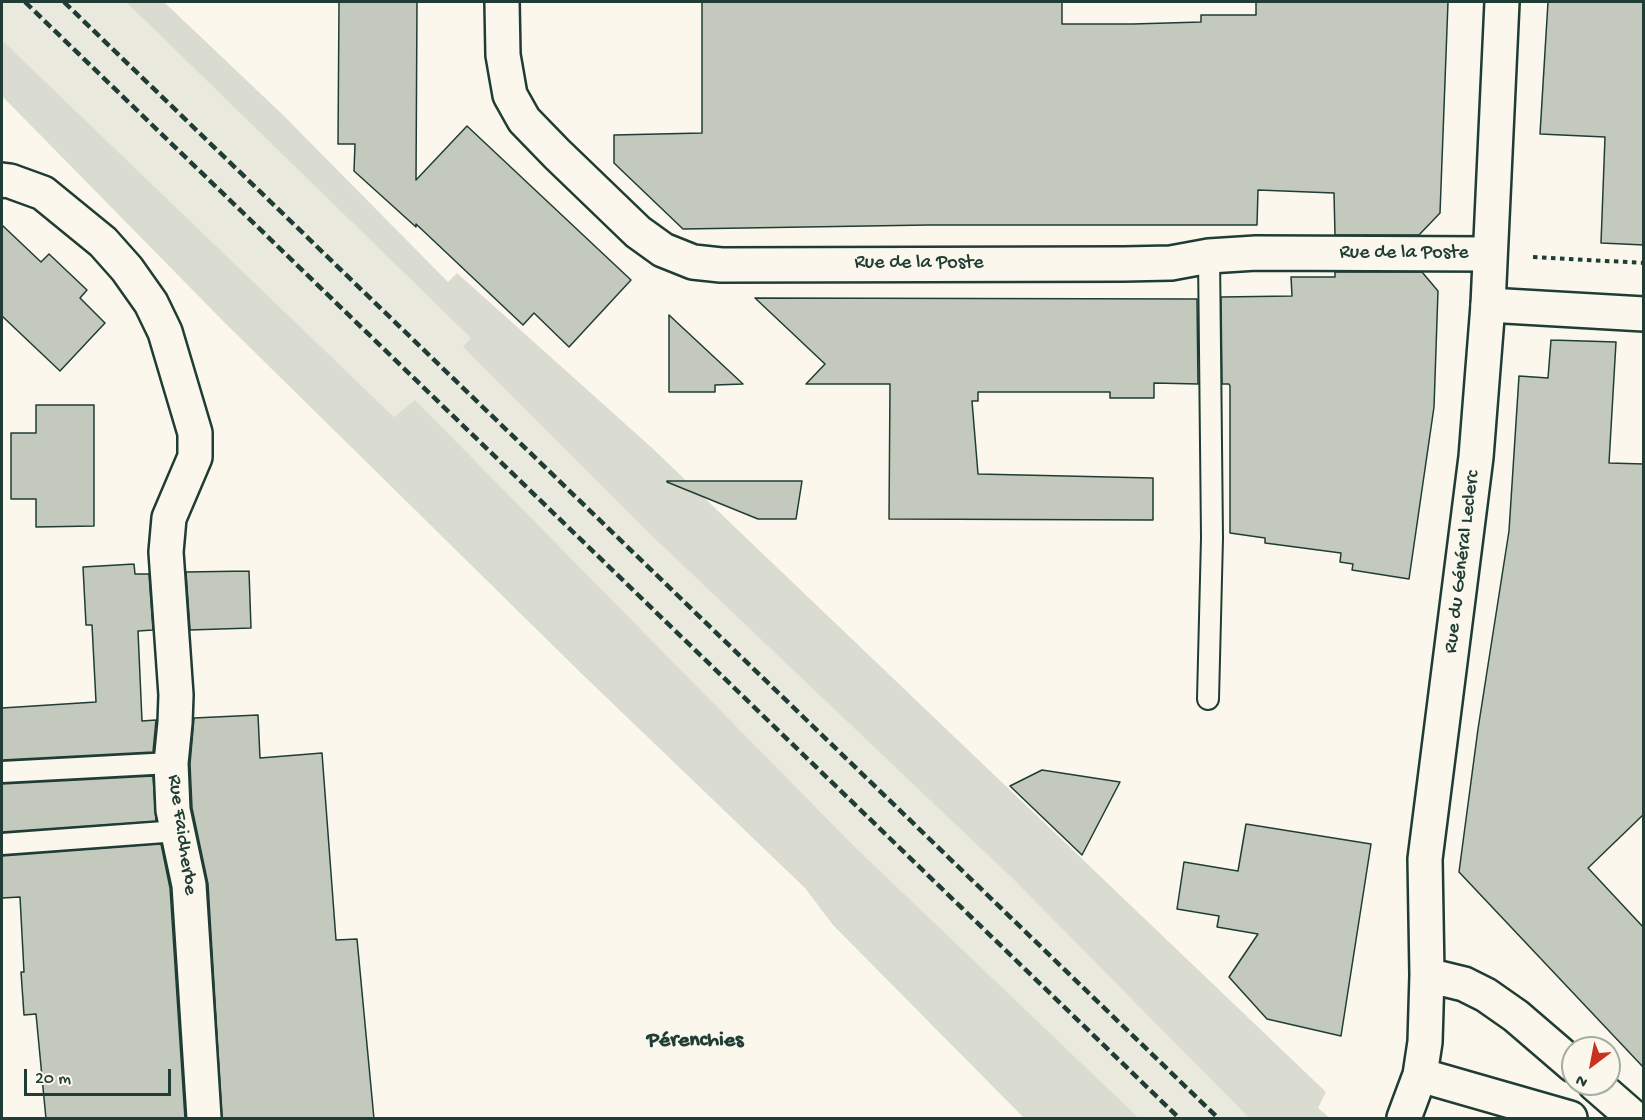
<!DOCTYPE html>
<html>
<head>
<meta charset="utf-8">
<style>
  body { margin:0 }
  #map { position:relative; width:1645px; height:1120px; overflow:hidden; background:#fbf7ec; font-family:"Gochi Hand",sans-serif }
  canvas { display:block }
  .frame { position:absolute; inset:0; border:3px solid #1f3d34; pointer-events:none }
  .north { position:absolute; left:1561px; top:1036px; width:60px; height:60px; box-sizing:border-box; background:#fbf7ec; border:2px solid #a3ada2; border-radius:50%; rotate:212deg; font-size:16px; font-weight:700; line-height:24px; text-align:center; color:#1f3d34 }
  .north::after { content:''; display:block; margin:auto; width:21px; height:27px; background:#c8321e; clip-path:polygon(50% 0,100% 100%,50% 72%,0 100%) }
  .scale { position:absolute; left:24px; top:1069px; width:147px; height:27px; box-sizing:border-box; border:3px solid #1f3d34; border-top:0; padding-left:8px; font-size:18px; line-height:21px; white-space:nowrap; color:#1f3d34; -webkit-text-stroke:4px #fbf7ec; paint-order:stroke }
</style>
</head>
<body>
<div id="map">
<canvas width="1645" height="1120"></canvas>
<div class="frame"></div>
<div class="north">N</div>
<div class="scale">20 m</div>
</div>
<script>
const context = document.querySelector('canvas').getContext('2d');
context.lineJoin = 'round';
function fill(path, color) { context.fillStyle = color; context.fill(path, 'evenodd'); }
const shape = rows => new Path2D(rows.map(r => 'M' + r).join(''));
function stroke(path, color, width, dash) { context.strokeStyle = color; context.lineWidth = width; context.lineCap = dash ? 'butt' : 'round'; context.setLineDash(dash || []); context.stroke(path); }
function drawText(font, color, halo, rows, align = 'center') {
  context.font = font + ' "Gochi Hand",sans-serif'; context.lineWidth = 6; context.setLineDash([]); context.textBaseline = 'middle'; context.strokeStyle = halo; context.fillStyle = color; for (const [text, x, y, turn = 0] of rows) {
    context.save(); context.translate(x, y); context.rotate((+turn || 0) * Math.PI / 180); context.textAlign = isNaN(turn) ? turn : align; if (halo) context.strokeText(text, 0, 0); context.fillText(text, 0, 0); context.restore();
  }
}
const built = shape([
  [2,2,126,2,472,338,463,347,1013,879,1249,1118,1139,1118,855,847,415,401,394,417,2,40]
]);
const green = shape([
  [126,2,164,2,283,115,448,282,457,273,651,447,1326,1092,1318,1108,1330,1118,1249,1118,1013,879,647,531,463,347,471,338],
  [2,40,394,417,415,400,855,847,1139,1118,1024,1118,833,925,805,888,584,676,224,322,2,96]
]);
const building = shape([
  [339,2,417,2,416,180,467,126,631,280,569,347,534,313,523,325,416,224,416,227,354,171,355,144,338,144,339,2],
  [702,2,1062,2,1062,24,1133,24,1201,22,1201,15,1256,15,1256,2,1448,2,1440,213,1419,235,1335,235,1334,193,1258,190,1257,225,928,225,683,229,614,163,614,135,702,133,702,2],
  [1548,2,1644,2,1644,245,1601,243,1605,137,1540,134,1548,2],
  [2,225,41,262,49,254,87,290,80,298,105,323,60,371,2,316,2,225],
  [1335,272,1422,272,1438,291,1434,407,1409,579,1352,570,1353,564,1340,562,1341,553,1265,543,1265,538,1230,533,1230,386,1229,384,1222,384,1221,297,1292,296,1291,277,1335,277,1335,272],
  [755,298,1197,299,1198,384,1154,383,1154,398,1110,398,1110,392,978,392,978,401,972,401,978,474,1153,478,1153,520,889,519,890,384,806,384,825,364,755,298],
  [669,315,743,384,715,385,715,392,669,392,669,315],
  [1551,340,1616,342,1609,463,1644,464,1644,814,1588,868,1644,928,1644,1068,1459,872,1478,729,1509,531,1519,376,1548,378,1551,340],
  [36,405,94,405,94,526,36,527,36,499,11,499,11,433,36,433,36,405],
  [667,481,802,481,796,519,758,519,667,482,667,481],
  [134,564,135,574,149,574,153,630,138,631,142,721,156,720,153,752,2,760,2,708,96,702,92,625,86,625,83,567,134,564],
  [249,571,251,628,190,630,186,572,249,571],
  [258,715,260,758,322,753,336,940,357,939,374,1119,222,1119,208,884,192,808,190,764,194,718,258,715],
  [1042,770,1120,782,1082,855,1010,786,1042,770],
  [153,776,156,821,2,832,2,784,153,776],
  [1246,824,1371,844,1341,1036,1267,1019,1229,977,1258,934,1217,927,1219,916,1177,909,1184,862,1238,871,1246,824],
  [161,844,170,888,185,1119,46,1119,36,1014,24,1015,21,972,24,972,20,897,2,898,2,856,161,844]
]);
const path = shape([
  [1533,257,1644,263]
]);
const lane = shape([
  [1208,699,1212,538,1209,256],
  [2,772,171,763],
  [2,844,178,831]
]);
const street = shape([
  [502,2,503,55,510,95,524,120,557,154,638,232,663,250,693,262,721,265,1124,264,1171,263,1209,256,1256,253,1489,254],
  [2,180,10,181,43,193,103,242,127,269,151,303,165,332,195,433,195,457,169,518,166,552,176,695,175,723,171,763,173,810,189,885,204,1118],
  [1488,305,1644,314]
]);
const secondary = shape([
  [1427,975,1464,984,1486,995,1516,1016,1573,1065],
  [1420,1075,1570,1118],
  [1595,1084,1634,1118],
  [1404,1118,1420,1075,1425,1042,1427,975,1425,859,1476,457,1488,305,1502,2]
]);
const rail = shape([
  [25,2,1179,1118],
  [64,2,1218,1118]
]);
const streetNames = [
  ["Rue de la Poste",1404,254],
  ["Rue de la Poste",919,264],
  ["Rue du Général Leclerc",1463,562,-83],
  ["Rue Faidherbe",181,835,82]
];
const quarterNames = [
  ["Pérenchies",695,1042]
];
fill(built, '#eae9de');
fill(green, '#dbdcd1');
fill(building, '#c4c9be');
stroke(building, '#1f3d34', 1.5);
stroke(lane, '#1f3d34', 24);
stroke(street, '#1f3d34', 38);
stroke(secondary, '#1f3d34', 38);
stroke(path, '#1f3d34', 4, [4.5, 4.5]);
stroke(lane, '#fbf7ec', 20);
stroke(street, '#fbf7ec', 33);
stroke(secondary, '#fbf7ec', 33);
stroke(rail, '#1f3d34', 4.5, [9, 4.5]);
drawText('20px', '#1f3d34', '#fbf7ec', streetNames);
drawText('bold 22px', '#1f3d34', '#fbf7ec', quarterNames);
</script>
</body>
</html>
